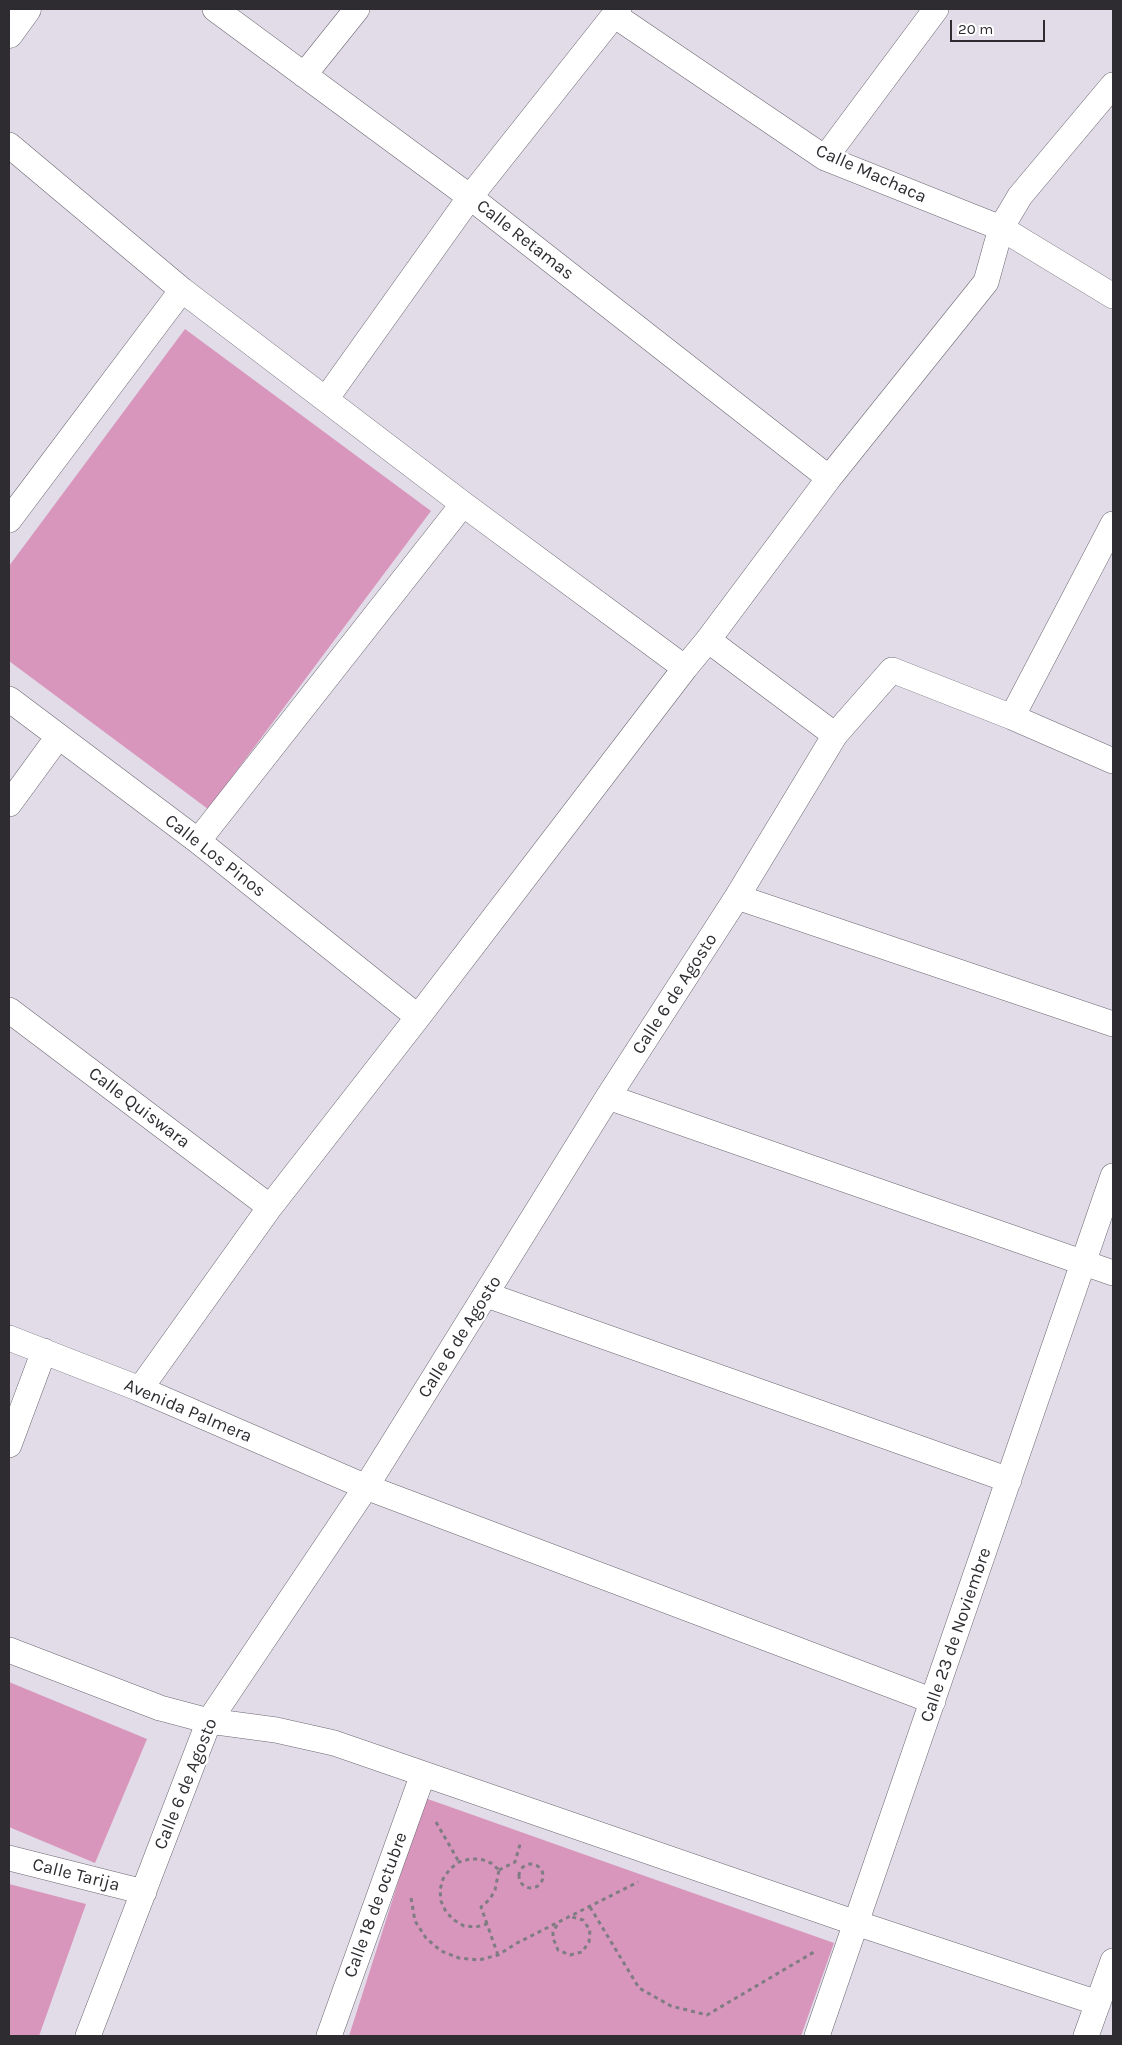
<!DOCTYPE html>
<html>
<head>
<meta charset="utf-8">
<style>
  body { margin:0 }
  #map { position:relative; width:1122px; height:2045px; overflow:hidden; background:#e1dce8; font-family:Karla,sans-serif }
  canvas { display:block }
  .frame { position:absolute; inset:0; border:10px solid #2e2c31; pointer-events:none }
  .scale { position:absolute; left:950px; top:20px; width:95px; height:22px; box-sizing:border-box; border:2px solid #2e2c31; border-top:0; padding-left:6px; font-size:15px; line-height:18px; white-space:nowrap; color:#2e2c31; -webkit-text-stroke:4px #fff; paint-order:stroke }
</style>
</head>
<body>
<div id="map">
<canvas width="1122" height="2045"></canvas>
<div class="frame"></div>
<div class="scale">20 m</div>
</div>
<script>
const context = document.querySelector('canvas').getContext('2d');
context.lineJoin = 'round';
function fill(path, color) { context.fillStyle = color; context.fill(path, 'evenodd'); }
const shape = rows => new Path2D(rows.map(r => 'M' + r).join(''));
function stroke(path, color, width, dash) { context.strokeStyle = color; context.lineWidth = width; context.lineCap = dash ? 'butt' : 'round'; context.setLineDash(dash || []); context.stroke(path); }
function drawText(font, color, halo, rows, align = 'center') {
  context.font = font + ' Karla,sans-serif'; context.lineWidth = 5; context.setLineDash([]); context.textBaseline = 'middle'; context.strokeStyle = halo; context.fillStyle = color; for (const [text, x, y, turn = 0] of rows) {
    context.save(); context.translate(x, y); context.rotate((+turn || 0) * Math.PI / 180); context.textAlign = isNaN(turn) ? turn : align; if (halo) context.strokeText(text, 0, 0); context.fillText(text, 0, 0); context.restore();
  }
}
const green = shape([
  [185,329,431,511,208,809,9,661,9,566],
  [9,1682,147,1739,95,1863,9,1827],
  [425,1798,834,1943,801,2036,349,2036],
  [9,1884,86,1904,39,2036,9,2036]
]);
const path = shape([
  [436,1822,459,1862],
  '519 1876a12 12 0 1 1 24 0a12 12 0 1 1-24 0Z',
  [499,1870,515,1862,521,1841],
  [411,1898,415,1921,426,1938,441,1951,459,1958,479,1960,498,1955,517,1943,638,1882],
  [590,1907,639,1988,671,2006,707,2015,814,1952],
  [487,1924,481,1907,490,1899,495,1890,499,1870],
  [557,1925,553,1932,553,1938,558,1950,570,1955,582,1952,589,1942,590,1930,583,1920,572,1917],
  [498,1955,487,1924,476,1927,464,1926,454,1920,446,1912,441,1901,440,1890,443,1879,450,1869,459,1862,470,1859,481,1859,491,1863,499,1870]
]);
const street = shape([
  [215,9,470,197,829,478],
  [614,15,825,158,1001,228,1113,296],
  [304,75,357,9],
  [9,145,182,290,463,504,685,668],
  [825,158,936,9],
  [326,399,470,197,619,9],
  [9,520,182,290],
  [708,640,835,735],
  [9,699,198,841,418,1017],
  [1012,717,1113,524],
  [9,804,58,737],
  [198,841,463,504],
  [737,897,1113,1024],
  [9,1010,270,1207],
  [608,1097,1113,1273],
  [487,1295,1009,1480],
  [9,1338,140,1389,366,1487,933,1701],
  [140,1389,270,1207,418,1017,685,668,708,640,829,478,986,282,1001,228,1020,196,1113,85],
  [9,1445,44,1351],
  [9,1650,160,1708,209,1721,276,1730,334,1743,856,1923,1098,2003],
  [9,1858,144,1892],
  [88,2036,209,1721,366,1487,608,1097,737,897,835,735,892,670,1012,717,1113,761],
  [329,2036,423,1774],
  [817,2036,1113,1176],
  [1086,2036,1113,1961]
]);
const secondary = shape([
  [9,34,27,9]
]);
const streetNames = [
  ["Calle Machaca",871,174,24],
  ["Calle Retamas",525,240,38],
  ["Calle Los Pinos",215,856,38],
  ["Calle 6 de Agosto",675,994,-57],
  ["Calle Quiswara",139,1108,37],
  ["Calle 6 de Agosto",460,1337,-58],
  ["Avenida Palmera",188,1411,23],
  ["Calle 23 de Noviembre",956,1635,-71],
  ["Calle 6 de Agosto",186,1784,-68],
  ["Calle Tarija",76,1875,14],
  ["Calle 18 de octubre",376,1905,-70]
];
fill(green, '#d996bd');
stroke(street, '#6c6872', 26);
stroke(secondary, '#6c6872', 29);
stroke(path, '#7f7c84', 3, [4, 4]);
stroke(street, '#fff', 25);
stroke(secondary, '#fff', 28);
drawText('18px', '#2e2c31', '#fff', streetNames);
</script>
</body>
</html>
